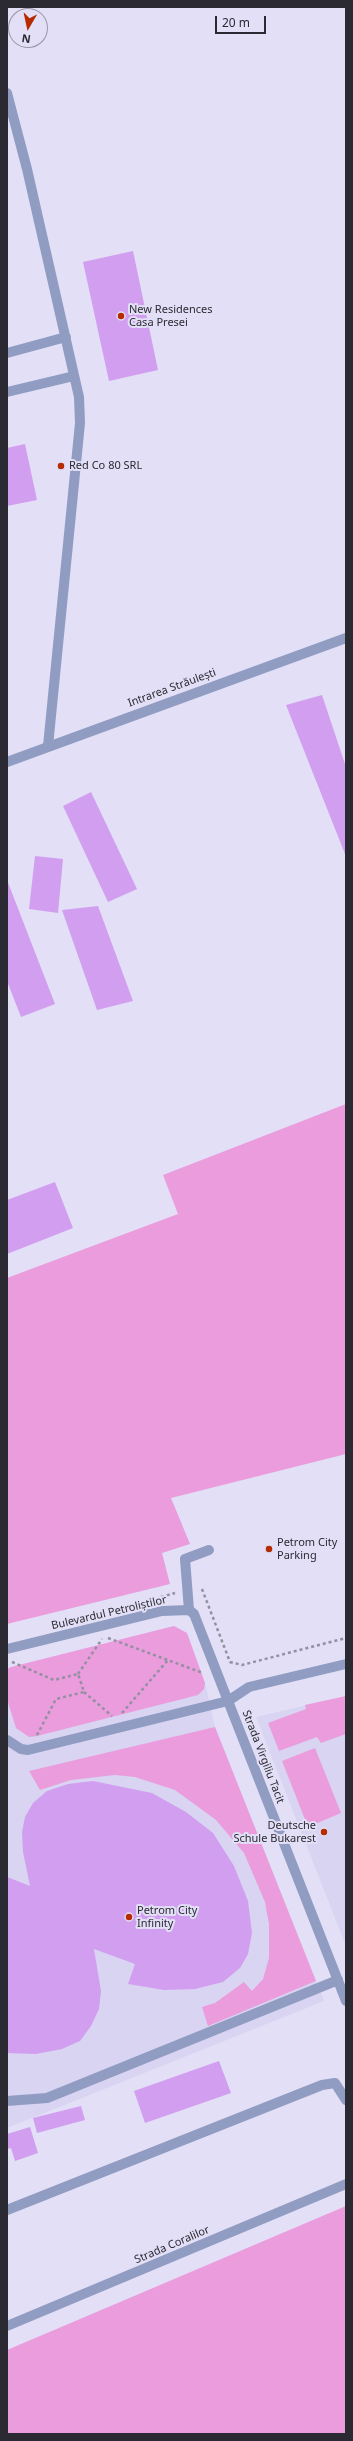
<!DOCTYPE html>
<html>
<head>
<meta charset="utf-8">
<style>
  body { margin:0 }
  #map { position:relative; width:353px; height:2441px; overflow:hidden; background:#e2dff6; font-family:"Noto Sans",sans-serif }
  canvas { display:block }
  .frame { position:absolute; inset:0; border:8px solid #2b2a33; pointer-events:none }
  .north { position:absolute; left:8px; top:8px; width:40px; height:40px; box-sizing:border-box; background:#e2dff6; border:1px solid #9997a8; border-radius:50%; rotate:189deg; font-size:11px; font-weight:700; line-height:16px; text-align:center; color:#2b2a33 }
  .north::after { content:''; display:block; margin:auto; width:14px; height:18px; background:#b62c00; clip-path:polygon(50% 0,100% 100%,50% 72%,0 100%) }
  .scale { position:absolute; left:215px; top:16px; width:51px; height:18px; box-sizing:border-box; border:2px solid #2b2a33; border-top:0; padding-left:5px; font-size:12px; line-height:14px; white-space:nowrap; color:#2b2a33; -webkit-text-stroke:3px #e2dff6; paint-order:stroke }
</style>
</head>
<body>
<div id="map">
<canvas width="353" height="2441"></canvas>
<div class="frame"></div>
<div class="north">N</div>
<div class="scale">20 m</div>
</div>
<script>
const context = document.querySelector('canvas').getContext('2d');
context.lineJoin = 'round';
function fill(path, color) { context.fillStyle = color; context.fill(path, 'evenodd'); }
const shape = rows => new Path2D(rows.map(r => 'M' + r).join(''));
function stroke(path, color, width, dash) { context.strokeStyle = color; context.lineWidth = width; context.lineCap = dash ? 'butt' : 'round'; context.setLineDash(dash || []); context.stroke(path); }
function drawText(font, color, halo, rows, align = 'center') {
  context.font = font + ' "Noto Sans",sans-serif'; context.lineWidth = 4; context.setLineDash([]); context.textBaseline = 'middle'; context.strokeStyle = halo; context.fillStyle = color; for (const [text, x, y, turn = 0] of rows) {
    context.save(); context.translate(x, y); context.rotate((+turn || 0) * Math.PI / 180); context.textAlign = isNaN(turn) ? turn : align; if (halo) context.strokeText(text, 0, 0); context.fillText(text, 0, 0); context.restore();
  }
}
const built = shape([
  [174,1626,187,1633,205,1683,215,1727,324,2001,7,2128,7,1669],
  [346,1696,346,1946,256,1717]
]);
const green = shape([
  [346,1104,346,1454,171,1498,190,1544,162,1553,170,1584,7,1624,7,1278,178,1214,163,1175],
  [174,1626,187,1633,205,1683,204,1689,198,1695,37,1736,29,1737,16,1728,7,1699,7,1669,11,1667],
  [346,1696,346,1734,321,1743,317,1737,279,1751,268,1723,306,1709,305,1705],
  [215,1727,316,1981,208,2026,202,2007,215,2003,244,1982,252,1991,263,1979,269,1958,269,1924,265,1902,244,1853,216,1820,175,1790,135,1777,115,1775,71,1780,40,1790,29,1771],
  [315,1748,341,1813,308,1827,282,1761],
  [346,2206,346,2434,7,2434,7,2350]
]);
const building = shape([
  [133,251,158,370,109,381,83,262],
  [25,444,37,500,7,506,7,448],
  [322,695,346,767,345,854,286,705],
  [91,792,137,889,108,902,63,806],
  [35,856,63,859,58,913,29,909],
  [7,880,55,1004,21,1017,7,981],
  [98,906,133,1001,97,1010,62,910],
  [55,1182,73,1228,7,1254,7,1200],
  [93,1781,152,1793,186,1812,213,1833,234,1866,248,1901,252,1933,248,1954,240,1968,223,1982,195,1989,164,1990,128,1984,135,1964,94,1949,101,1991,99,2009,91,2026,80,2041,62,2049,36,2054,7,2053,7,1877,30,1886,23,1852,22,1832,25,1817,33,1803,47,1791,68,1784],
  [219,2061,231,2093,145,2123,134,2091],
  [81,2106,85,2120,37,2133,33,2118],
  [30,2127,38,2153,15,2161,11,2148,7,2149,7,2134]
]);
const path = shape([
  [202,1589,230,1662,242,1665,346,1638],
  [161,1597,175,1593],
  [108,1638,203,1673],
  [12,1662,54,1680,78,1674,84,1692,56,1699,37,1735],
  [78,1674,102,1639],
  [84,1692,112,1716],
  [122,1713,168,1660]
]);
const service = shape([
  [7,93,27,169,79,397,80,423,48,746],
  [7,353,66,337],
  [7,392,74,376],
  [189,1610,185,1559,209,1550],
  [7,2101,47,2098,338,1980],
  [7,2210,322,2085,335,2083,346,2100]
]);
const minor = shape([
  [7,762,346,638],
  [228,1701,346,2001]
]);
const tertiary = shape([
  [7,1649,162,1611,189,1610,194,1614,228,1701],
  [7,1740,21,1749,28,1750,228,1701,249,1687,346,1664],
  [7,2326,346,2184]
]);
const markers = [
  [121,316,4,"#b62c00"],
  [61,466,4,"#b62c00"],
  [269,1549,4,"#b62c00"],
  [324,1832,4,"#b62c00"],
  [129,1917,4,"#b62c00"]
];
const poiNames = [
  ["New Residences",129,310],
  ["Casa Presei",129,323],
  ["Red Co 80 SRL",69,466],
  ["Petrom City",277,1543],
  ["Parking",277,1556],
  ["Deutsche",316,1826,"right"],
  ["Schule Bukarest",316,1839,"right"],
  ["Petrom City",137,1911],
  ["Infinity",137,1924]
];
const streetNames = [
  ["Intrarea Străulești",172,688,-20],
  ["Bulevardul Petroliștilor",109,1613,-13],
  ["Strada Virgiliu Tacit",263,1757,69],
  ["Strada Coralilor",172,2245,-23]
];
fill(built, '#d8d4f2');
fill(green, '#eb9cdd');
fill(building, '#d29ef0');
stroke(path, '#9290a1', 2.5, [3, 3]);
stroke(service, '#909cc1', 10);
stroke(minor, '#909cc1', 10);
stroke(tertiary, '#909cc1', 10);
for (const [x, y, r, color] of markers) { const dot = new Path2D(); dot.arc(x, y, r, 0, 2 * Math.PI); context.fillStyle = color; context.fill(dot); stroke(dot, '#e2dff6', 1.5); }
drawText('11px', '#2b2a33', '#e2dff6', poiNames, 'left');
drawText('11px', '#2b2a33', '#e2dff6', streetNames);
</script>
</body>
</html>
